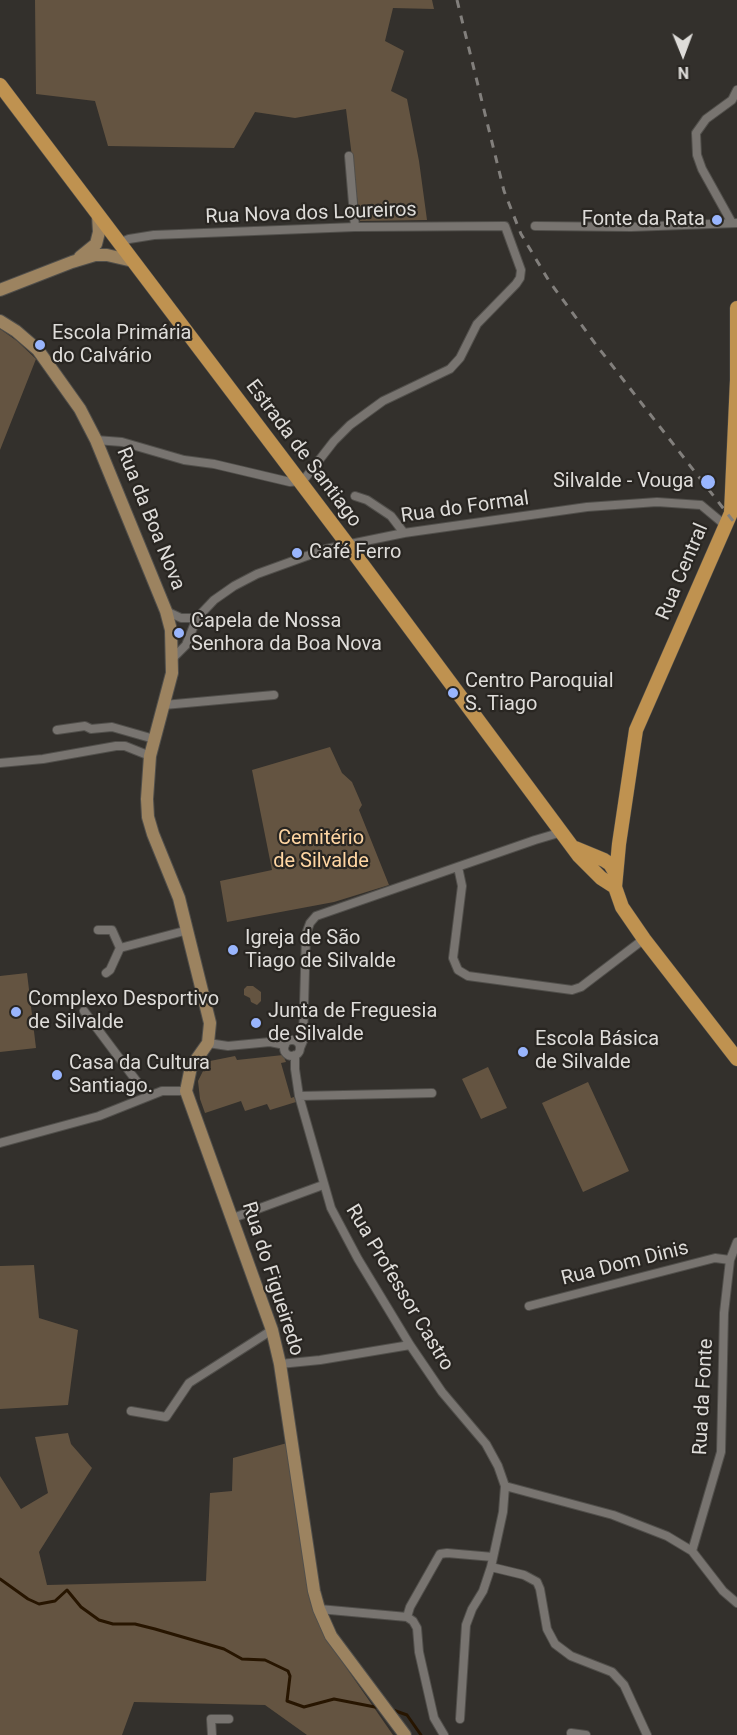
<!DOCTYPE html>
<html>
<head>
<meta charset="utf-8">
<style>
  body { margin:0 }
  #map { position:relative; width:737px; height:1735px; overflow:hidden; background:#33302c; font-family:Roboto,sans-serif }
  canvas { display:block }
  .north { position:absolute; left:653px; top:24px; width:60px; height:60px; -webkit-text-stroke:4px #292622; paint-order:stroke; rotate:179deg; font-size:16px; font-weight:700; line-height:24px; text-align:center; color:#dedcd9 }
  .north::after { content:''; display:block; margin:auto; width:21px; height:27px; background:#dedcd9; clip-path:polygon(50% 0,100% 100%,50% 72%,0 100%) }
</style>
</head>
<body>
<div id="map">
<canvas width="737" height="1735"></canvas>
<div class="north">N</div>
</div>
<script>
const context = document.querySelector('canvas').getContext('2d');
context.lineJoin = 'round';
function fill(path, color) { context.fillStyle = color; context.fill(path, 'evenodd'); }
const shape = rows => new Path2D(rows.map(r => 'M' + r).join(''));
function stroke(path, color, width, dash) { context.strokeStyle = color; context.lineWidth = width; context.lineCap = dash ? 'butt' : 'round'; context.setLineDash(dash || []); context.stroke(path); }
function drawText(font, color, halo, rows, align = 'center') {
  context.font = font + ' Roboto,sans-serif'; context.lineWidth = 4.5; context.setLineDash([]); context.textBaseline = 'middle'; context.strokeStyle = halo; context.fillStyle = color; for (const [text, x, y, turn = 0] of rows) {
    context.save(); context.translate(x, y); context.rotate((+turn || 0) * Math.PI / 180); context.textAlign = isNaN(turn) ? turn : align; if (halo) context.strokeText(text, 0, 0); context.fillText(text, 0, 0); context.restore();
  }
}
const green = shape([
  [35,0,432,0,434,9,393,8,385,41,404,51,391,91,407,99,419,161,427,220,360,221,346,109,295,118,255,112,234,148,108,146,95,101,36,94],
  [0,329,17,341,36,359,0,450],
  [330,747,342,773,352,782,362,805,359,810,389,885,334,902,227,922,220,881,272,870,252,770],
  [27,973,36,1048,0,1052,0,976],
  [247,986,253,986,261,992,261,1001,257,1005,251,1002,250,998,244,995,244,989],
  [283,1055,286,1062,281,1063,291,1098,294,1097,296,1102,270,1110,267,1104,245,1111,241,1101,205,1113,200,1099,198,1081,205,1067,210,1061,235,1056,237,1060],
  [488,1067,507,1108,481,1119,462,1079],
  [588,1082,629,1171,583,1192,542,1103],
  [34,1265,39,1318,78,1330,68,1405,0,1409,0,1266],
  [68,1433,71,1444,92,1468,39,1552,47,1585,206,1581,210,1493,232,1491,233,1458,287,1443,325,1637,393,1735,307,1735,265,1705,134,1702,122,1735,0,1735,0,1476,21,1509,48,1493,35,1437]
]);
const stream = shape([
  [0,1579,28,1599,39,1604,55,1601,67,1590,81,1607,99,1620,113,1624,135,1624,155,1629,224,1649,242,1659,265,1660,288,1671,290,1676,287,1701,304,1707,334,1699,380,1708],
  [393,1710,407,1715,421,1735]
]);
const street = shape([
  [349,156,355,227],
  [732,223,702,169,697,155,696,133,706,119,732,100,737,90],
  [535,226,631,227,737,223],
  [96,440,122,442,184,460,214,464,290,482,299,481,306,477,334,441,350,425,383,401,450,369,460,358,477,324,516,284,520,278,521,270,505,226,355,227,154,235,129,239,119,243],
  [355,496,367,500,391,516,404,533],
  [166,611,181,618,197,618],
  [173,658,186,645,197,618,214,600,234,586,257,574,326,549,404,533,587,507,657,502,701,505,725,525],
  [164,705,274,695],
  [57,730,85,726,91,729,112,727,154,739],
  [0,763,43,759,116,746,125,746,150,756],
  [458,867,462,886,453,958,458,970,468,976,572,990,581,987,644,939],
  [98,930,112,930,120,948],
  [106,973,110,970,120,948,188,930],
  [84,1011,147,1095],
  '284 1048a8 8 0 1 1 16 0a8 8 0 1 1-16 0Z',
  [208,1043,228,1046,270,1042,285,1045],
  [300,1048,303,1041,306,934,310,923,316,916,535,840,562,832],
  [295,1055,295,1069,299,1096,331,1208,358,1259,410,1345,442,1392,486,1444,498,1466,505,1486,503,1512,491,1567,483,1591,472,1609,466,1625,460,1719],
  [299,1096,432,1093],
  [0,1143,99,1116,162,1091,186,1091],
  [233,1218,323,1185],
  [529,1306,715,1258,730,1260],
  [280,1364,320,1360,410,1345],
  [131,1411,166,1417,189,1383,272,1330],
  [505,1486,613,1515,667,1536,692,1551,723,1591,737,1603],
  [692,1551,721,1452,724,1313,730,1260,737,1242],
  [491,1567,524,1575,537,1582,540,1589,547,1629,555,1644,571,1656,612,1672,624,1685,647,1735],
  [319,1609,407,1617],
  [407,1617,413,1621,417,1628,419,1652,434,1718,444,1735],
  [407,1617,410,1607,440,1554,447,1553,493,1557],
  [571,1733,586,1735],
  [212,1735,211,1719,229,1719]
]);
const secondary = shape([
  [80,257,96,244,99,232,98,215],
  [0,290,72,262,95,255,107,255,133,261],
  [0,321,16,331,38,350,80,409,96,440,166,611,171,630,172,673,150,756,147,799,148,817,153,834,179,898,210,1023,208,1043,191,1067,186,1091,272,1330,280,1364,314,1591,319,1609,331,1636,405,1735]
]);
const primary = shape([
  [0,85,348,545,579,856,601,878,615,887],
  [737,308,737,380,731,513,636,730,619,844,615,887,622,907,644,939,737,1059],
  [575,848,604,860,610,864,616,874]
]);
const rail = shape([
  [457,0,504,191,521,234,549,281,597,346,737,526]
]);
const markers = [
  [717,220,6,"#99b5fd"],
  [40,345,6,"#99b5fd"],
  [708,482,8,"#99b5fd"],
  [297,553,6,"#99b5fd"],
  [179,633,6,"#99b5fd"],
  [453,693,6,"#99b5fd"],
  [233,950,6,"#99b5fd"],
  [16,1012,6,"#99b5fd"],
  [256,1023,6,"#99b5fd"],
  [523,1052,6,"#99b5fd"],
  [57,1075,6,"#99b5fd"]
];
const streetNames = [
  ["Rua Nova dos Loureiros",311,214,-2],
  ["Estrada de Santiago",303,454,53],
  ["Rua do Formal",465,508,-8],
  ["Rua da Boa Nova",150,519,68],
  ["Rua Central",683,572,-67],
  ["Rua Dom Dinis",625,1264,-14],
  ["Rua do Figueiredo",272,1279,72],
  ["Rua Professor Castro",399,1288,59],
  ["Rua da Fonte",704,1397,-87]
];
const poiNames = [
  ["Fonte da Rata",705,220,"right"],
  ["Escola Primária",52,334],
  ["do Calvário",52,357],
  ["Silvalde - Vouga",694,482,"right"],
  ["Café Ferro",309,553],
  ["Capela de Nossa",191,622],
  ["Senhora da Boa Nova",191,645],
  ["Centro Paroquial",465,682],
  ["S. Tiago",465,705],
  ["Igreja de São",245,939],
  ["Tiago de Silvalde",245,962],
  ["Complexo Desportivo",28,1000],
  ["de Silvalde",28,1023],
  ["Junta de Freguesia",268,1012],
  ["de Silvalde",268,1035],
  ["Escola Básica",535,1040],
  ["de Silvalde",535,1063],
  ["Casa da Cultura",69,1064],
  ["Santiago.",69,1087]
];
const parkNames = [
  ["Cemitério",321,839],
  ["de Silvalde",321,862]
];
fill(green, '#645441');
stroke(stream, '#271500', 3);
stroke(street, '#514f4b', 10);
stroke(secondary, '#514f4b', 14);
stroke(primary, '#514f4b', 15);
stroke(street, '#787470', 8);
stroke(secondary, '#9c8360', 12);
stroke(primary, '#bf9250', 14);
stroke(rail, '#827f7c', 3, [8, 8]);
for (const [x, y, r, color] of markers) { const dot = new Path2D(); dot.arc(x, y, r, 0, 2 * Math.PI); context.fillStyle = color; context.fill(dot); stroke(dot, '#292622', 2); }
drawText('20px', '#dedcd9', '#292622', streetNames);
drawText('20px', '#dedcd9', '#292622', poiNames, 'left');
drawText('20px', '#ffd6a3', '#292622', parkNames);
</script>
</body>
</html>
